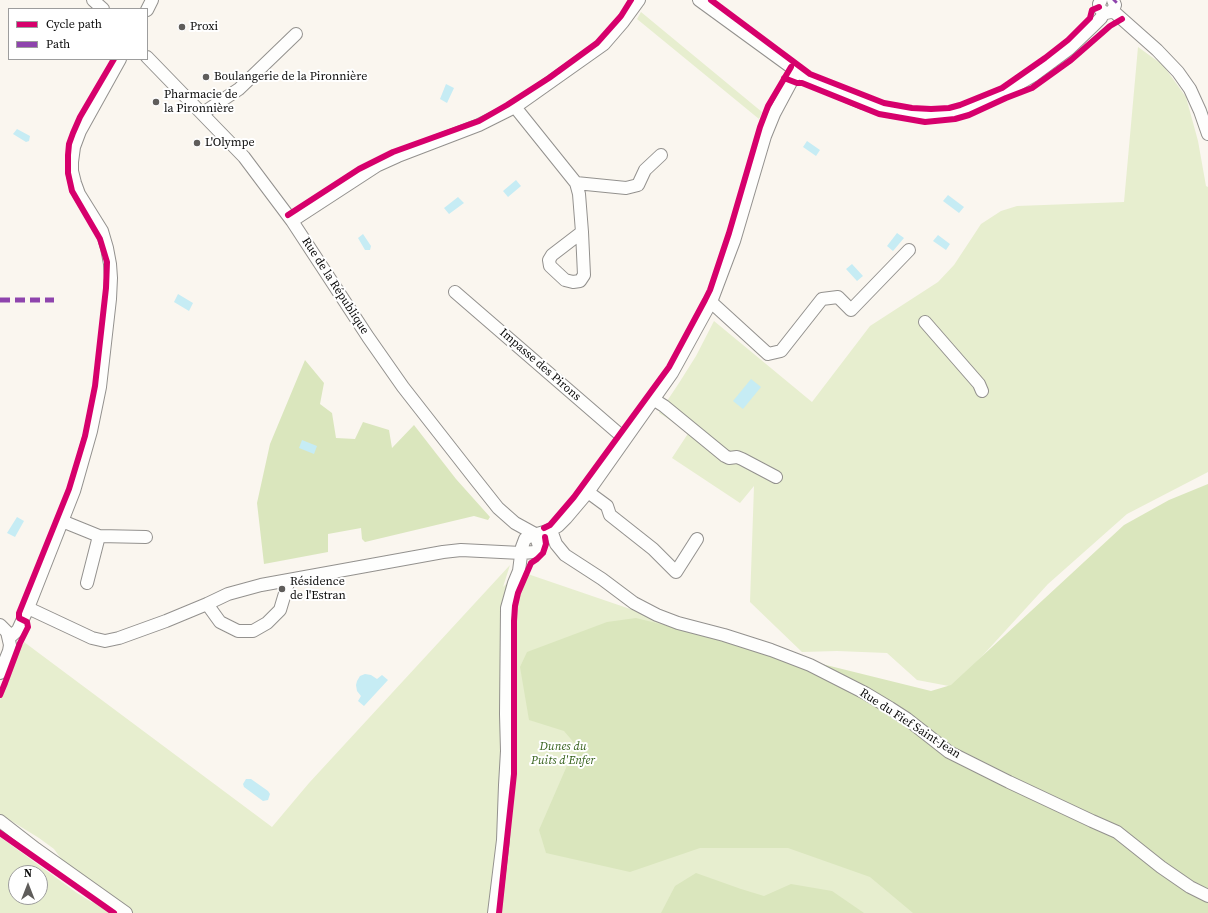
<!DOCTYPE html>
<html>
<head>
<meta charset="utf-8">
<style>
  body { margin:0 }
  #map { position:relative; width:1208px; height:913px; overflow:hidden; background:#faf6ef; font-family:"Source Serif 4",serif }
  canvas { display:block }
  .legend { position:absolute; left:8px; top:8px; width:140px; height:52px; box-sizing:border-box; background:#fff; border:1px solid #9d9d9d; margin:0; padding:5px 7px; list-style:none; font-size:12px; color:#0b0b0b }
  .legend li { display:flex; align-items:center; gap:8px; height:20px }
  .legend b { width:20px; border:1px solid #9d9d9d }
  .north { position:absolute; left:8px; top:865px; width:40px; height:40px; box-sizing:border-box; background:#fff; border:1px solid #9d9d9d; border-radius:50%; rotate:0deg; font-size:11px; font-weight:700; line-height:16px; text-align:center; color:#0b0b0b }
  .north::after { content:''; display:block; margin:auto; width:14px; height:18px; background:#5f5d5b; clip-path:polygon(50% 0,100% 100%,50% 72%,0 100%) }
</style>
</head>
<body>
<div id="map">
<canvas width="1208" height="913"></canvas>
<ul class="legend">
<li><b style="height:5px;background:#d6006c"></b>Cycle path</li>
<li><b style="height:5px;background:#8e44ad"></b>Path</li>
</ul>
<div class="north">N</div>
</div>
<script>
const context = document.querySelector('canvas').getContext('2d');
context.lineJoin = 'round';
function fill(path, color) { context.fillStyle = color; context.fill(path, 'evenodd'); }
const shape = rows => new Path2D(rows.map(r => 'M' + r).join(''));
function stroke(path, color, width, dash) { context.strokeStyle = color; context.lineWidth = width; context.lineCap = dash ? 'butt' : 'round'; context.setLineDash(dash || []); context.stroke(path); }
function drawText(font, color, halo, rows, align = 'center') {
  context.font = font + ' "Source Serif 4",serif'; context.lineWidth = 4; context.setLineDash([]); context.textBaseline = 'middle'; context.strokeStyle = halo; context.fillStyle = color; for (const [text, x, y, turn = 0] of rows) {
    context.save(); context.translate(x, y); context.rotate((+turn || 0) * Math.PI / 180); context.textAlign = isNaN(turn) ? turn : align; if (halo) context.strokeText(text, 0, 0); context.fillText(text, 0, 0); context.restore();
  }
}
const green = shape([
  [641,12,762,112,759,119,637,19],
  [1138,47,1163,65,1186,97,1198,141,1206,186,1208,187,1208,472,1127,514,1048,584,954,687,917,680,887,653,837,651,802,652,750,602,754,486,740,503,672,458,689,432,659,413,679,383,696,356,714,321,812,402,870,326,938,282,954,265,981,224,1001,211,1017,206,1124,202],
  [510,565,503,587,519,571,832,678,1033,913,0,913,0,837,77,893,93,903,54,849,39,838,0,814,0,699,20,643,23,645,24,642,272,827,309,783],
  [16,873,40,873,40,897,16,897]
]);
const forest = shape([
  [305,360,324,383,320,404,332,413,336,438,355,439,363,422,389,430,392,448,414,425,456,479,490,517,488,520,474,516,365,542,362,539,361,528,328,534,328,552,264,564,257,503,270,444],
  [1208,484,1208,913,913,913,870,877,788,848,700,848,630,872,546,853,539,830,576,745,564,731,529,720,520,667,527,652,607,622,636,618,931,691,951,685,1124,525,1169,500],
  [696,873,741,889,764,896,791,884,832,891,864,913,661,913,675,886]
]);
const water = shape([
  [446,84,454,88,447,103,440,99],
  [17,129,30,136,29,141,26,142,13,134],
  [807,141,820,150,816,156,803,147],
  [516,180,521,186,508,197,503,191],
  [948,195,964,207,959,213,943,201],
  [458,197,464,203,449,214,444,208],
  [897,233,904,238,893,251,887,246],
  [363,234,371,246,370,250,365,250,358,238],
  [938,235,950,244,946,250,933,241],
  [852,264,863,276,857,281,846,269],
  [178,294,193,303,189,311,174,302],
  [751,379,761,387,743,409,733,401],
  [302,440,317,446,314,454,299,448],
  [17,517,24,521,15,537,7,533],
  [365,674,371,675,377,679,382,675,388,680,364,706,358,701,361,696,357,691,356,685,357,681,360,676],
  [246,779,251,779,268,791,270,794,268,800,263,801,244,787,243,784]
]);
const minor = shape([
  [93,0,103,9],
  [699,0,791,67,814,82,863,103,910,114,930,116,957,113,970,109,998,96,1034,75,1069,49,1093,26,1101,18,1104,12],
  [1101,0,1099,4,1100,9,1104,12,1106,13,1111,12,1113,10,1115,5,1113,0],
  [147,10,152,0],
  [1113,11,1157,50,1178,72,1190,89,1200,111,1208,134],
  [147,57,244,157,292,221,368,337,403,387,475,479,498,508,515,523,535,534],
  [515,107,576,183,579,194,582,232,584,275,580,281,573,282,565,280,550,266,549,260,552,255,582,232],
  [203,113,239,89,296,34],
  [576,183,626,188,638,185,645,170,661,155],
  [292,221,378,165,398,156,479,125,515,107,604,44,623,22,639,0],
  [455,292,625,439],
  [711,302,768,354,781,351,822,299,838,297,851,310,909,250],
  [925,322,979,384,982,391],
  [653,399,664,406,725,456,729,458,737,457,742,459,776,477],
  [588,492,607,506,610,515,653,549,676,572,697,539],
  [62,521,99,536,146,537],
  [551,530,556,544,565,555,602,579,634,603,657,615,678,623,724,635,771,650,810,665,865,693,890,708,907,719,949,752,1009,782,1092,821,1117,832,1161,867,1190,887,1208,896],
  [87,583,99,536],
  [207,604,220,622,238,631,253,631,267,623,280,610,289,580],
  [28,608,92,638,105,641,119,638,166,621,207,604,228,594,261,585,443,552,461,550,521,553,535,552,538,549,539,546,535,534],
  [0,625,7,632,10,645,9,651,0,673],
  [9,638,18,630,28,608,74,491,91,431,100,387,110,299,111,278,110,264,107,248,102,231,79,194,75,183,72,171,72,162,74,147,80,131,120,59],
  [0,821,36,849,126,913],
  [494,913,503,840,505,785,507,751,506,714,507,608,514,583,519,571,522,547,525,539,530,536,551,530,558,526,566,518,588,492,672,373,711,302,734,241,765,136,774,114,797,71]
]);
const quiet = shape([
  [1114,2,1116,0],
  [0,300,54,300]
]);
const cycleway = shape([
  [711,0,810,74,884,103,912,108,931,109,949,108,960,105,1002,88,1045,58,1068,40,1090,18,1092,10,1099,7],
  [784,78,797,83,802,83,879,114,925,122,955,119,969,115,1006,98,1032,88,1071,60,1110,26,1122,19],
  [288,215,359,169,393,152,479,121,507,105,549,78,597,43,621,16,631,0],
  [544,528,550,525,574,497,669,367,705,300,710,290,729,233,760,127,768,106,791,67],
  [0,695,5,683,20,643,28,627,27,622,19,618,19,613,69,489,85,436,95,386,106,288,107,262,100,239,72,191,68,173,68,155,69,144,73,133,80,117,114,59],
  [0,833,114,913],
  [499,913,514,774,514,621,515,606,518,593,531,563,537,559,543,553,546,544,545,537]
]);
const markers = [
  [182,27,4,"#5f5d5b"],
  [206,77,4,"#5f5d5b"],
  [156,102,4,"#5f5d5b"],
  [197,143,4,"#5f5d5b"],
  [282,589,4,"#5f5d5b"]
];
const poiNames = [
  ["Proxi",190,27],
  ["Boulangerie de la Pironnière",214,77],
  ["Pharmacie de",164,95],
  ["la Pironnière",164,109],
  ["L'Olympe",205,143],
  ["Résidence",290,582],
  ["de l'Estran",290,596]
];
const streetNames = [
  ["Rue de la République",335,286,57],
  ["Impasse des Pirons",540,365,41],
  ["Rue du Fief Saint-Jean",910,724,33]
];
const parkNames = [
  ["Dunes du",563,747],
  ["Puits d'Enfer",563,761]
];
fill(green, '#e7eecf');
fill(forest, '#dae6bd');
fill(water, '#c6ecf4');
stroke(minor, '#93918e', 14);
stroke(minor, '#fefefd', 12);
stroke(quiet, '#8e44ad', 5, [10, 5]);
stroke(cycleway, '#d6006c', 6);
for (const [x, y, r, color] of markers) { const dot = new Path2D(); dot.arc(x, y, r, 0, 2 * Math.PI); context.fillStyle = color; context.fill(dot); stroke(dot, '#fff', 1.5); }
drawText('12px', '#0b0b0b', '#fff', poiNames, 'left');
drawText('12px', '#0b0b0b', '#fff', streetNames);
drawText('italic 12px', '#37621d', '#fff', parkNames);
</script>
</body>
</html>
